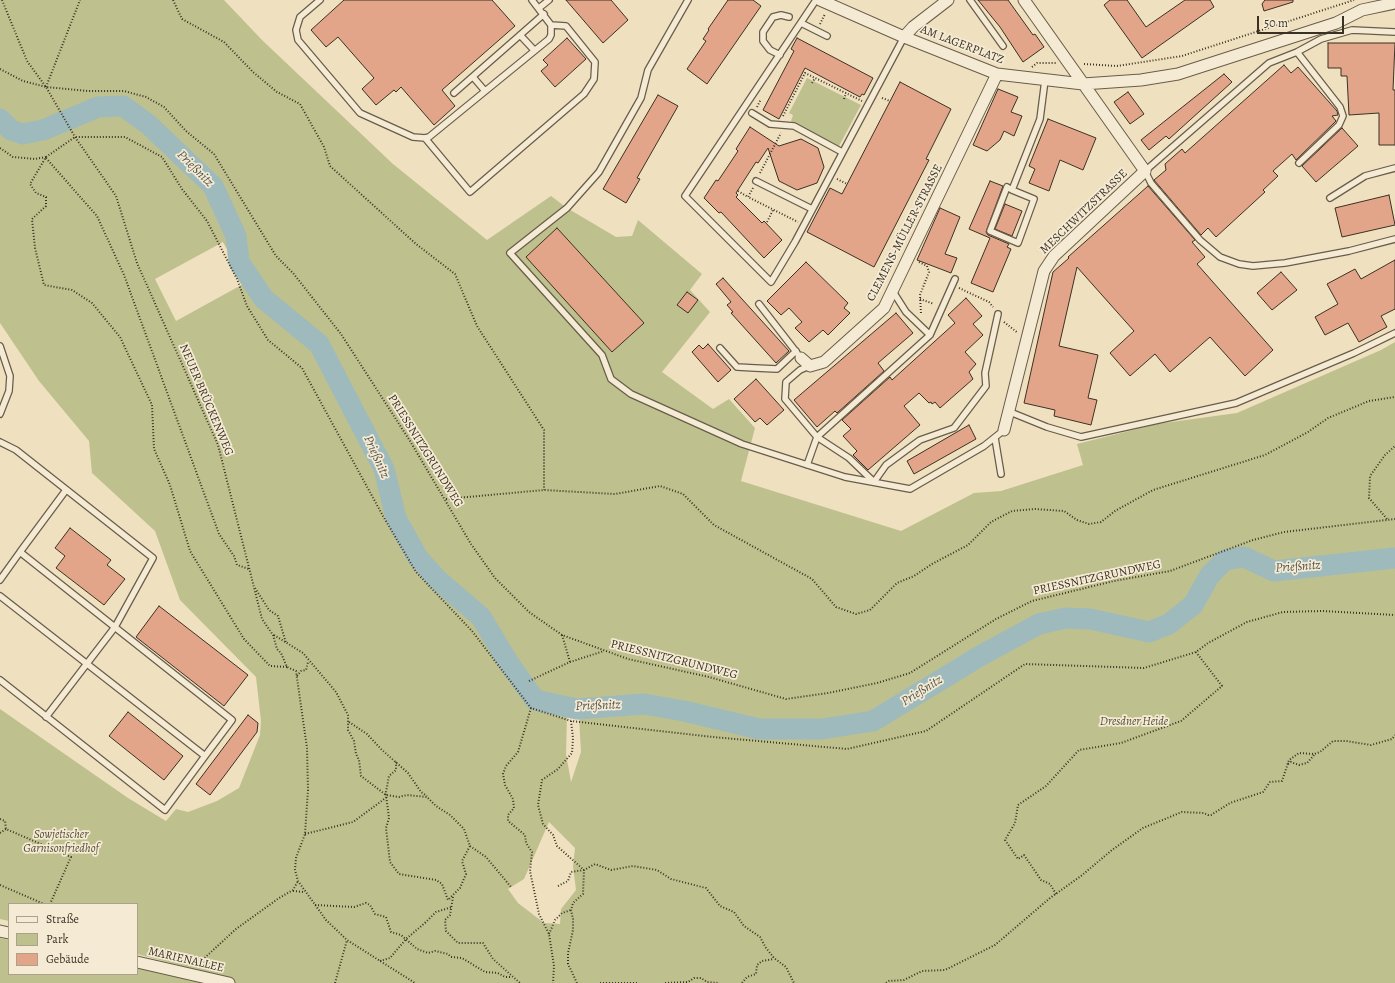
<!DOCTYPE html>
<html>
<head>
<meta charset="utf-8">
<style>
  body { margin:0 }
  #map { position:relative; width:1395px; height:983px; overflow:hidden; background:#efe0bf; font-family:Alegreya,serif }
  canvas { display:block }
  .legend { position:absolute; left:8px; top:903px; width:130px; height:72px; box-sizing:border-box; background:#f5ebd5; border:1px solid #aba18e; margin:0; padding:5px 7px; list-style:none; font-size:12px; color:#3b3123 }
  .legend li { display:flex; align-items:center; gap:8px; height:20px }
  .legend b { width:20px; border:1px solid #aba18e }
  .scale { position:absolute; left:1257px; top:16px; width:87px; height:18px; box-sizing:border-box; border:2px solid #3b3123; border-top:0; padding-left:5px; font-size:12px; line-height:14px; white-space:nowrap; color:#3b3123; -webkit-text-stroke:3px #f5ebd5; paint-order:stroke }
</style>
</head>
<body>
<div id="map">
<canvas width="1395" height="983"></canvas>
<ul class="legend">
<li><b style="height:5px;background:#f5ebd5"></b>Straße</li>
<li><b style="height:11px;background:#bec18e"></b>Park</li>
<li><b style="height:11px;background:#e3a589"></b>Gebäude</li>
</ul>
<div class="scale">50 m</div>
</div>
<script>
const context = document.querySelector('canvas').getContext('2d');
context.lineJoin = 'round';
function fill(path, color) { context.fillStyle = color; context.fill(path, 'evenodd'); }
const shape = rows => new Path2D(rows.map(r => 'M' + r).join(''));
function stroke(path, color, width, dash) { context.strokeStyle = color; context.lineWidth = width; context.lineCap = dash ? 'butt' : 'round'; context.setLineDash(dash || []); context.stroke(path); }
function drawText(font, color, halo, rows, align = 'center') {
  context.font = font + ' Alegreya,serif'; context.lineWidth = 3.5; context.setLineDash([]); context.textBaseline = 'middle'; context.strokeStyle = halo; context.fillStyle = color; for (const [text, x, y, turn = 0] of rows) {
    context.save(); context.translate(x, y); context.rotate((+turn || 0) * Math.PI / 180); context.textAlign = isNaN(turn) ? turn : align; if (halo) context.strokeText(text, 0, 0); context.fillText(text, 0, 0); context.restore();
  }
}
const green = shape([
  [0,0,224,0,262,40,393,164,487,240,551,196,567,208,616,237,632,236,638,220,702,274,690,290,710,312,662,372,713,409,729,399,755,428,741,481,901,531,974,493,1001,491,1083,465,1077,444,1157,424,1237,413,1381,350,1395,342,1395,983,0,983,0,938,9,940,9,974,137,974,137,967,181,976,185,967,137,954,137,904,9,904,9,921,0,919,0,709,128,798,166,821,176,809,188,812,217,801,239,788,260,735,261,721,256,677,180,600,155,531,92,473,89,441,39,381,0,323],
  [223,242,245,283,176,321,155,279],
  [567,715,579,717,581,752,571,782,566,754],
  [549,822,575,848,573,866,576,890,561,909,560,924,544,923,518,903,508,889,524,879],
  [807,78,861,105,839,146,791,121,793,115,789,113]
]);
const river = shape([
  [0,119,11,130,22,134,43,130,98,107,123,106,149,125,213,186,236,236,239,262,264,299,319,344,384,469,396,518,418,558,438,580,481,617,508,662,535,700,577,709,644,704,684,711,759,729,822,729,873,721,980,656,1039,624,1066,618,1090,619,1149,632,1169,624,1193,605,1210,575,1225,560,1244,557,1274,571,1395,558]
]);
const building = shape([
  [344,0,492,0,515,26,442,90,455,106,434,125,401,87,396,92,394,90,376,105,362,89,374,78,338,37,326,47,311,30,344,0],
  [566,0,611,0,628,20,603,43,566,0],
  [728,0,753,0,761,6,707,84,687,69,706,41,703,39,709,30,708,29,728,0],
  [978,0,1008,0,1033,35,1035,34,1044,47,1023,62,1000,27,978,0],
  [1110,0,1127,0,1146,27,1185,0,1210,0,1214,7,1142,58,1104,5,1110,0],
  [1265,0,1293,0,1293,2,1264,11,1262,4,1265,0],
  [567,38,586,59,555,87,541,71,548,65,543,60,567,38],
  [797,38,873,78,864,95,862,94,860,97,805,68,779,119,763,110,794,51,791,49,797,38],
  [1328,43,1395,43,1393,90,1395,90,1395,145,1379,145,1379,113,1349,115,1347,76,1341,76,1341,68,1328,68,1328,43],
  [1284,65,1291,73,1298,67,1337,111,1338,115,1332,116,1336,121,1335,122,1296,160,1292,154,1273,171,1278,176,1263,190,1265,192,1216,237,1208,228,1201,235,1154,180,1166,170,1165,164,1182,149,1185,153,1284,65],
  [1224,74,1232,82,1169,139,1166,136,1149,150,1141,140,1224,74],
  [900,82,951,109,926,159,929,160,874,267,807,232,830,188,842,194,900,82],
  [998,89,1018,97,1011,112,1022,116,1014,136,1004,131,1000,140,987,151,973,145,998,89],
  [1128,92,1144,114,1130,124,1114,102,1128,92],
  [658,95,678,106,637,178,640,179,626,203,603,189,658,95],
  [1048,119,1096,138,1083,170,1060,160,1049,191,1029,183,1035,169,1029,166,1048,119],
  [750,127,779,146,801,139,818,148,824,167,817,183,797,190,779,181,768,148,758,163,756,162,736,193,738,195,736,197,762,223,764,221,782,240,764,258,721,212,719,213,704,198,716,180,718,181,738,151,736,149,750,127],
  [1342,128,1358,146,1316,182,1302,166,1342,128],
  [990,181,1003,186,986,232,988,235,1009,244,1007,247,1011,249,993,292,971,283,990,238,969,229,990,181],
  [1148,186,1195,240,1192,242,1205,257,1197,264,1273,350,1245,376,1210,337,1170,372,1155,354,1130,376,1110,353,1134,331,1077,267,1059,346,1098,355,1088,398,1097,400,1091,425,1054,416,1055,410,1024,403,1053,272,1069,258,1068,257,1148,186],
  [1389,195,1395,225,1342,237,1335,208,1389,195],
  [1005,204,1022,211,1012,236,995,229,1005,204],
  [940,208,960,217,945,254,957,258,951,273,917,260,940,208],
  [557,228,644,323,612,352,526,257,557,228],
  [1395,260,1395,309,1381,316,1387,327,1359,342,1348,323,1325,335,1315,317,1338,304,1327,284,1355,269,1361,279,1395,260],
  [806,262,848,303,844,308,850,313,828,335,823,330,809,342,795,328,802,322,789,308,781,315,767,301,806,262],
  [1281,272,1297,290,1272,310,1257,293,1281,272],
  [723,278,789,351,776,363,731,313,733,312,727,305,731,302,716,284,723,278],
  [687,292,698,300,688,313,677,305,687,292],
  [966,298,982,316,973,324,983,335,965,352,976,364,969,372,973,379,940,408,935,402,932,404,931,402,929,403,919,393,904,406,920,425,868,470,853,455,857,451,843,436,851,429,842,420,890,377,892,380,955,323,948,315,966,298],
  [896,313,913,333,878,363,884,371,837,413,835,411,817,427,794,400,896,313],
  [708,344,731,370,718,382,692,352,699,345,703,349,708,344],
  [756,379,784,410,767,425,760,418,755,422,734,399,756,379],
  [969,425,976,439,914,474,907,461,969,425],
  [70,528,111,560,107,565,125,579,104,605,56,568,65,556,55,548,70,528],
  [159,606,248,675,224,706,136,637,159,606],
  [128,712,183,756,164,780,109,736,128,712],
  [248,715,258,723,257,732,210,795,196,784,248,715]
]);
const path = shape([
  [2,0,27,61,46,87,75,137,116,196,137,263,218,445,262,619,273,635,277,649,281,653,287,667,296,671,307,748,308,790,305,834,296,858,295,870,298,881,326,920,347,940,415,983],
  [173,0,182,19,224,42,253,72,277,92,300,104,324,147,330,166,416,244,455,274,477,326,544,430,544,490],
  [820,24,825,14],
  [1084,64,1117,66,1182,56,1354,0],
  [1032,67,1037,63,1056,63],
  [0,69,23,81,46,87,88,91,124,91,146,97,164,107,186,131,214,154,276,256,293,273,341,334,410,441,471,544,495,578,529,612,562,635,628,659,709,677,786,699,828,693,877,683,910,673,996,619,1032,601,1114,581,1170,571,1253,540,1284,532,1395,519],
  [812,83,815,78],
  [46,87,80,0],
  [882,98,890,101],
  [844,99,846,93],
  [757,107,761,99],
  [783,116,805,73,862,101],
  [0,148,13,157,35,159,46,157],
  [46,158,97,216,124,275,219,534,234,556,237,565,249,569],
  [760,173,781,133],
  [837,179,847,184],
  [753,188,748,197,798,222],
  [738,191,748,197],
  [767,222,773,210],
  [919,262,927,266,929,272,920,295,921,314],
  [959,288,989,302,993,307],
  [920,299,934,304],
  [1004,322,1018,333],
  [446,499,544,490,615,494,660,486,683,494,714,525,812,579,836,607,856,614,870,610,897,583,914,576,932,564,968,545,991,522,1012,511,1035,509,1064,511,1077,520,1089,524,1101,522,1115,511,1153,490,1265,455,1308,432,1328,418,1369,401,1395,397],
  [1387,519,1369,498,1370,476,1385,455,1395,446],
  [255,588,269,610,278,616,286,643],
  [274,635,303,653,336,692,348,715,348,730,354,741,356,754,359,760,361,776,386,795,399,797,407,795,427,797,436,806,450,815,464,829,470,846,462,861,466,874,460,888,448,900,442,884,436,880,399,874,390,862,386,828,389,818,386,795,386,792,389,776,396,770,396,761],
  [562,635,570,662],
  [287,667,270,666,244,639,190,551,170,485,154,449,152,405,120,337,92,303,72,290,44,285,35,248,32,219,46,206,46,197,36,193,30,184,46,157,75,137,125,137,162,157,182,189,207,221,237,279,247,306,268,340,302,368,383,516,416,572,472,631,531,708,571,721,713,737,847,749,926,731,1025,664,1144,668,1196,652,1208,643,1247,622,1283,612,1323,611,1395,615],
  [297,676,301,671,306,670,308,662],
  [529,681,570,662,604,651],
  [531,708,518,752,506,766,503,774,505,785,513,799,514,808,508,815,508,821,525,835,526,843,532,852,530,871,539,914,549,934,554,966,553,983],
  [571,721,573,738,572,753,558,769,542,780,538,805,543,824,553,835,557,846,584,870],
  [349,722,367,734,382,750,408,773,421,792,427,796],
  [1288,764,1291,762,1299,765,1307,763,1315,754],
  [0,819,5,821,6,829,71,857,50,904],
  [0,833,6,829],
  [305,834,353,822,387,797],
  [470,846,486,857,511,887],
  [0,885,44,904],
  [558,886,568,881,571,872,584,870],
  [293,891,304,892],
  [1056,894,1050,884,1041,880,1024,855,1018,859,1005,840,1015,823,1018,805,1046,786,1079,750,1121,743,1181,721,1222,686,1196,652],
  [453,897,450,915,445,920,446,931,458,943,483,943,493,959,520,983],
  [315,905,354,907,366,903,370,905,375,914,386,917,391,932,401,935,417,949,428,953,435,951,448,954,451,957,462,958,485,972,498,973,505,977,511,977],
  [425,923,436,912,452,907],
  [549,934,555,920,562,913,571,910],
  [380,961,390,958,406,939,426,922],
  [198,964,236,929,279,898,293,890,298,881],
  [335,983,347,940],
  [577,983,568,964,568,953,573,930,573,919,571,910,573,903,583,894,584,870,595,864,611,870,633,866,657,870,671,879,706,888,720,906,734,912,744,926,760,937,766,948,774,958,786,967,794,983],
  [600,983,639,983],
  [665,983,688,982,694,978,701,978,707,982,718,983],
  [742,983,747,977,756,974,757,965,762,961,774,959],
  [886,983,889,981,904,980,922,971,945,970,995,945,1050,898,1081,876,1112,850,1143,828,1182,812,1204,813,1208,815,1211,815,1230,803,1263,792,1270,782,1282,781,1289,760,1299,753,1314,754,1320,752,1333,741,1346,741,1371,745,1392,739,1395,735]
]);
const service = shape([
  [320,0,300,17,296,30,298,40,360,113,413,137,425,138,429,137,549,39,551,35,551,25,532,0],
  [688,0,648,70,641,98,599,172,567,208,510,253,602,355,611,379,631,394,742,444,845,477,910,489,984,446,1004,430],
  [816,0,685,196,771,282,795,242,904,37],
  [970,0,1003,46],
  [539,8,549,0],
  [801,23,827,36],
  [1395,32,1352,30,1321,39,1297,52,1269,63,1145,171,1151,183,1200,240,1220,257,1239,264,1253,266,1285,263,1349,251,1395,239],
  [520,35,534,50],
  [1297,52,1340,107,1343,116,1339,125,1299,163],
  [780,55,770,50,763,41,763,32,773,17,781,15,789,17],
  [473,77,485,91],
  [454,93,544,14],
  [752,113,770,124,794,126,842,152],
  [425,138,470,192,584,94,594,79,595,62,566,26,551,25],
  [756,181,812,209],
  [1012,190,1007,187,990,231,1018,243,1034,199,1012,190,1040,119,1045,80],
  [1330,198,1365,176,1395,168],
  [892,290,906,312,930,335],
  [759,304,797,353],
  [0,346,10,376,9,391,0,414],
  [720,348,737,367,755,368,777,369,796,351],
  [809,366,800,370,786,382,785,399,817,437,930,335,955,279],
  [1010,412,1047,427,1081,437,1236,403,1354,353,1395,333],
  [995,438,1001,474],
  [0,442,16,450,153,558,115,627,46,717],
  [807,465,817,437,849,458,874,482,886,465,920,440,954,428,986,386,985,373,998,314],
  [66,490,20,552,232,720,205,756],
  [0,580,20,552],
  [0,596,205,756,165,810,0,680]
]);
const minor = shape([
  [820,0,904,37,997,74,1083,84,1141,80,1178,74,1336,23,1362,10,1395,3],
  [904,37,913,27,948,0],
  [801,358,810,366,824,362,884,308,997,74],
  [1004,430,1044,271,1054,256,1145,171,1024,0],
  [0,931,9,933],
  [137,962,229,983]
]);
const streetNames = [
  ["AM LAGERPLATZ",962,45,21],
  ["MESCHWITZSTRASSE",1084,212,-44],
  ["CLEMENS-MÜLLER-STRASSE",905,233,-63],
  ["NEUER BRÜCKENWEG",206,400,67],
  ["PRIESSNITZGRUNDWEG",425,451,58],
  ["PRIESSNITZGRUNDWEG",1097,578,-12],
  ["PRIESSNITZGRUNDWEG",674,660,14],
  ["MARIENALLEE",186,960,13]
];
const parkNames = [
  ["Dresdner Heide",1134,722],
  ["Sowjetischer",61,835],
  ["Garnisonfriedhof",61,849]
];
const waterNames = [
  ["Prießnitz",195,169,45],
  ["Prießnitz",376,457,66],
  ["Prießnitz",1298,567,-4],
  ["Prießnitz",922,691,-32],
  ["Prießnitz",598,706,-2]
];
fill(green, '#bec18e');
stroke(river, '#9ebabc', 21);
fill(building, '#e3a589');
stroke(building, '#3b3123', 1);
stroke(service, '#685d4a', 8);
stroke(minor, '#685d4a', 13);
stroke(path, '#3b3123', 2, [1, 2]);
stroke(service, '#f5ebd5', 5.5);
stroke(minor, '#f5ebd5', 11);
drawText('12px', '#3b3123', '#f5ebd5', streetNames);
drawText('italic 12px', '#554e38', '#f5ebd5', parkNames);
drawText('italic 13px', '#545349', '#f5ebd5', waterNames);
</script>
</body>
</html>
